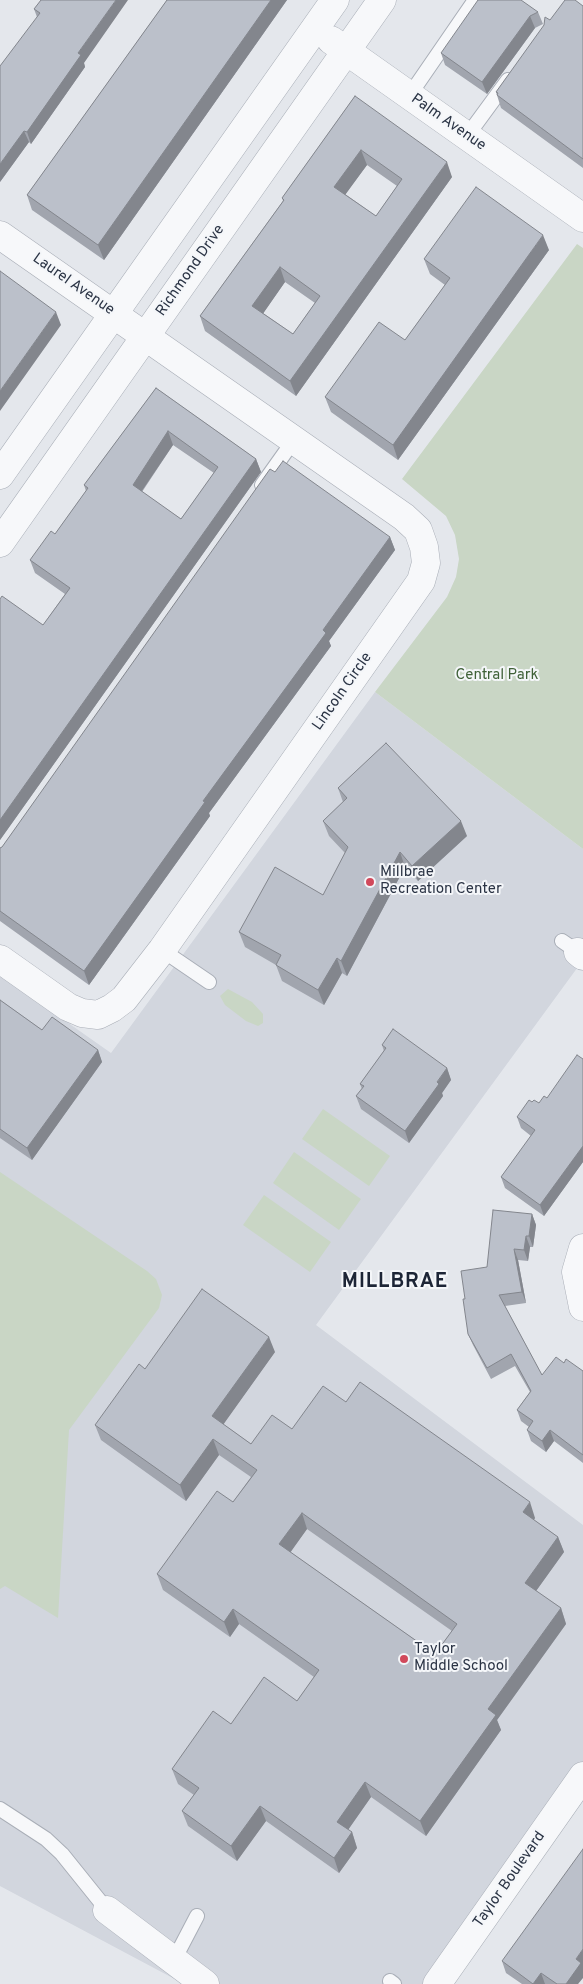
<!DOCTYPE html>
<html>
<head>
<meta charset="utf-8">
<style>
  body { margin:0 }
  canvas { display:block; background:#e4e7ec }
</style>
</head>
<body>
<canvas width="583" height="1984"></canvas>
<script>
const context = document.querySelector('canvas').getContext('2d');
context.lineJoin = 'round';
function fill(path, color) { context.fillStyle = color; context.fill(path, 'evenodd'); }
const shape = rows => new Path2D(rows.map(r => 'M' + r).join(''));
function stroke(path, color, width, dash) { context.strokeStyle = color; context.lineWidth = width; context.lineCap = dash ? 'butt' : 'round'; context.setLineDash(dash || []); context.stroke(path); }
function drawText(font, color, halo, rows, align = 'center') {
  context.font = font + ' Overpass,sans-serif'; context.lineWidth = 4; context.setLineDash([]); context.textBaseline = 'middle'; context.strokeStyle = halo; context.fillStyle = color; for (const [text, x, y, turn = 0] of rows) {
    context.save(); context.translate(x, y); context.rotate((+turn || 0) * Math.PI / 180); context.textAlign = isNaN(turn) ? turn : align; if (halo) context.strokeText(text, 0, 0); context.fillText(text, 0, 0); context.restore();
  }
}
const built = shape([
  [375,692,583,849,583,960,316,1325,583,1525,583,1783,433,1984,184,1984,0,1886,0,975,111,1053]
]);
const green = shape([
  [577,244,583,248,583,849,375,692,447,597,456,577,459,559,455,535,446,516,402,479],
  [228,989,252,1002,263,1014,263,1023,258,1026,246,1021,225,1005,220,996],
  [323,1109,390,1156,369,1186,302,1139],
  [294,1152,361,1199,339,1230,273,1183],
  [0,1172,147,1271,156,1279,162,1295,159,1308,69,1430,58,1618,5,1586,0,1589],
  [264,1195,331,1242,310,1272,243,1225]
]);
const lane = shape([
  [409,96,475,0],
  [467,136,508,80],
  [262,485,294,440],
  [562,941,578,952],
  [162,950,209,982],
  [0,1809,46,1839,62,1854,107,1910],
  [174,1960,197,1916],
  [390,1981,394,1984]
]);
const street = shape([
  [331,40,583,218],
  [0,235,404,517,418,530,424,547,426,563,421,581,162,950,124,999,112,1008,98,1015,82,1013,68,1007,0,959],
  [0,475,335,0],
  [0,543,382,0],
  [578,952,583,956],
  [583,1248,576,1272,583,1307],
  [107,1910,205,1984],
  [437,1984,583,1776]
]);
const wall = shape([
  [41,0,84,63,85,67,31,144,29,142,0,182,37,17,34,9],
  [167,0,287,0,104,260,32,210,27,195],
  [583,6,583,168,501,108,496,92,550,20],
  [538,12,543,24,535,28,487,94,445,65,441,53],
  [355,96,452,177,296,396,205,331,200,316,283,201,282,198],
  [367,165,397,186,376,216,345,194],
  [285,282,315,303,293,334,263,313],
  [549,250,398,460,331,412,325,397,405,340,445,285,430,274,424,259],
  [156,388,256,459,261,472,0,840,0,599,43,625,65,594,35,573,30,560,55,534,86,491,84,485],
  [173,445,214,473,181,519,142,492],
  [275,472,390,537,395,550,329,641,331,646,209,813,210,816,89,985,0,921,0,848,2,847],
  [338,788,467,836,418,881,405,867,347,976,342,973,324,1005,282,981,276,965,245,947,239,932,323,895,345,853,329,836,323,821,343,802],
  [0,1000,42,1030,98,1050,102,1062,32,1160,0,1138],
  [382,1045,447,1068,451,1080,442,1093,443,1096,409,1143,361,1109,356,1096,362,1089,360,1084,384,1051],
  [583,1059,583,1162,544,1216,505,1188,501,1177,531,1136,521,1128,517,1117,532,1102,539,1103,547,1098],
  [532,1214,536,1225,533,1247,530,1247,528,1261,518,1260,526,1303,505,1306,542,1375,564,1363,583,1371,583,1463,554,1441,546,1452,531,1441,527,1430,529,1427,521,1421,517,1410,530,1392,515,1366,491,1379,473,1345,468,1334,465,1299,487,1267],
  [275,1352,223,1424,251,1444,292,1429,346,1402,535,1518,534,1520,558,1537,564,1552,536,1591,561,1608,566,1624,497,1720,501,1730,426,1836,371,1797,348,1830,352,1832,357,1848,339,1873,266,1821,237,1861,188,1826,182,1811,194,1795,178,1784,172,1769,231,1724,297,1701,314,1677,239,1624,230,1637,163,1590,157,1574,233,1502,251,1477,219,1455,186,1501,101,1440,95,1425,145,1369],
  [307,1529,452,1631,435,1654,290,1552],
  [502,1961,583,1966,578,1984,522,1984,506,1973]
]);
const shadedWall = shape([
  [116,0,128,0,84,63,85,67,31,144,27,132,78,53],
  [271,0,287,0,104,260,98,245],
  [530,16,535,28,487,94,482,82],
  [24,131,29,142,0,182,0,164],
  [361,150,367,165,340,202,334,187],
  [447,162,452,177,296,396,290,381],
  [543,235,549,250,398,460,393,445],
  [280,267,285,282,258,321,252,306],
  [56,312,61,325,0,411,0,391],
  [168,431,173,445,137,498,133,485],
  [256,459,261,472,0,840,0,820],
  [390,537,395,550,329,641,331,646,209,813,210,816,89,985,84,971,323,630],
  [461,821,467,836,418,881,412,866],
  [400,852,405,867,347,976,341,961],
  [337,958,342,973,324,1005,318,990],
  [98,1050,102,1062,32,1160,27,1148],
  [447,1068,451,1080,442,1093,443,1096,409,1143,405,1131],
  [583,1146,583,1162,544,1216,540,1205],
  [532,1214,536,1225,533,1247,529,1236],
  [526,1236,530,1247,528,1261,524,1250],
  [514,1249,518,1260,526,1303,522,1292],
  [269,1337,275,1352,218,1432,212,1416],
  [550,1430,554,1441,546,1452,542,1441],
  [213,1439,219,1455,186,1501,180,1485],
  [530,1502,535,1518,528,1527,523,1512],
  [302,1513,307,1529,285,1560,279,1544],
  [558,1537,564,1552,531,1598,525,1583],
  [561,1608,566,1624,497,1720,501,1730,426,1836,420,1821,488,1709],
  [233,1609,239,1624,230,1637,224,1622],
  [365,1782,371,1797,343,1837,337,1822],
  [260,1806,266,1821,237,1861,231,1846],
  [352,1832,357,1848,339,1873,334,1858],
  [583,1949,583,1978,578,1984,566,1984,576,1959],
  [541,1973,545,1984,533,1984]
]);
const building = shape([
  [41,0,116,0,78,53,81,55,27,132,24,131,0,164,0,66,40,13,34,9,41,0],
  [167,0,271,0,98,245,27,195,167,0],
  [478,0,521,0,538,12,530,16,482,82,441,53,478,0],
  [565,0,575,0,583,6,583,159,497,95,498,93,496,92,544,25,545,17,550,20,565,0],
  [355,96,447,162,290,381,200,316,284,200,282,198,355,96],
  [361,150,402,179,376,216,334,187,361,150],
  [280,267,320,296,293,334,252,306,280,267],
  [476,187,543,235,393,445,325,397,379,322,405,340,450,278,424,259,476,187],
  [0,271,56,312,0,391,0,271],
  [156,388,256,459,0,820,0,599,2,596,43,625,70,588,30,560,51,531,55,534,88,488,84,485,156,388],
  [168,431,218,467,181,519,133,485,168,431],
  [283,461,390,537,323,630,326,633,203,801,205,802,84,971,0,911,0,848,2,847,270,469,275,472,283,461],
  [386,743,461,821,412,866,400,852,341,961,337,958,318,990,276,965,281,955,239,932,275,867,323,895,348,847,323,821,347,798,338,788,386,743],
  [0,1000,42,1030,52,1017,98,1050,27,1148,0,1129,0,1000],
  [393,1029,447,1068,437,1082,439,1084,405,1131,356,1096,364,1086,360,1084,386,1048,382,1045,393,1029],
  [577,1055,583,1059,583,1146,540,1205,501,1177,535,1130,517,1117,529,1100,532,1102,534,1100,539,1103,544,1096,547,1098,577,1055],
  [493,1210,532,1214,529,1236,526,1236,524,1250,514,1249,522,1292,499,1295,542,1375,556,1357,564,1363,566,1359,583,1371,583,1455,550,1430,542,1441,527,1430,533,1421,517,1410,531,1391,511,1354,487,1368,468,1334,463,1299,465,1299,461,1271,487,1267,493,1210],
  [202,1289,269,1337,212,1416,251,1444,272,1415,292,1429,323,1386,346,1402,360,1382,530,1502,523,1512,558,1537,525,1583,561,1608,488,1709,496,1715,420,1821,365,1782,337,1822,352,1832,334,1858,260,1806,231,1846,182,1811,199,1788,172,1769,213,1711,231,1724,264,1677,297,1701,319,1670,233,1609,224,1622,157,1574,217,1491,233,1502,257,1470,213,1439,180,1485,95,1425,139,1364,145,1369,202,1289],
  [302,1513,457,1624,435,1654,279,1544,302,1513],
  [583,1849,583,1949,576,1959,581,1963,566,1984,557,1984,541,1973,533,1984,502,1961,583,1849]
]);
const markers = [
  [370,882,5,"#d1495b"],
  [404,1659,5,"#d1495b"]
];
const streetNames = [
  ["Palm Avenue",448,123,35],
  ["Richmond Drive",191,271,-55],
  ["Laurel Avenue",73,285,35],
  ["Lincoln Circle",343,692,-55],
  ["Taylor Boulevard",510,1880,-55]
];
const parkNames = [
  ["Central Park",497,676]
];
const poiNames = [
  ["Millbrae",380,873],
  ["Recreation Center",380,890],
  ["Taylor",414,1650],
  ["Middle School",414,1667]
];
const districtNames = [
  ["MILLBRAE",395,1283]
];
fill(built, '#d2d6de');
fill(green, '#c9d6c5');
stroke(lane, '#a9aeb7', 16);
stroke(street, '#a9aeb7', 29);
stroke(lane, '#f7f8fa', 14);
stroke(street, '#f7f8fa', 28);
fill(wall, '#a1a5ae');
fill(shadedWall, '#83868d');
fill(building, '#bbc0ca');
stroke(building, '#83868d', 1);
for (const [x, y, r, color] of markers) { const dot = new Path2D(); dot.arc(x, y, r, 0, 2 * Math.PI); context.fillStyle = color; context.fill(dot); stroke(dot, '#f4f6f9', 2); }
drawText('15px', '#2b3445', '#f4f6f9', streetNames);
drawText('15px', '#3f6138', '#f4f6f9', parkNames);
drawText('15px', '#2b3445', '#f4f6f9', poiNames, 'left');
context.letterSpacing = '1px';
drawText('bold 20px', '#1d2536', '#f4f6f9', districtNames);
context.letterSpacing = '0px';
</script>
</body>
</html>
